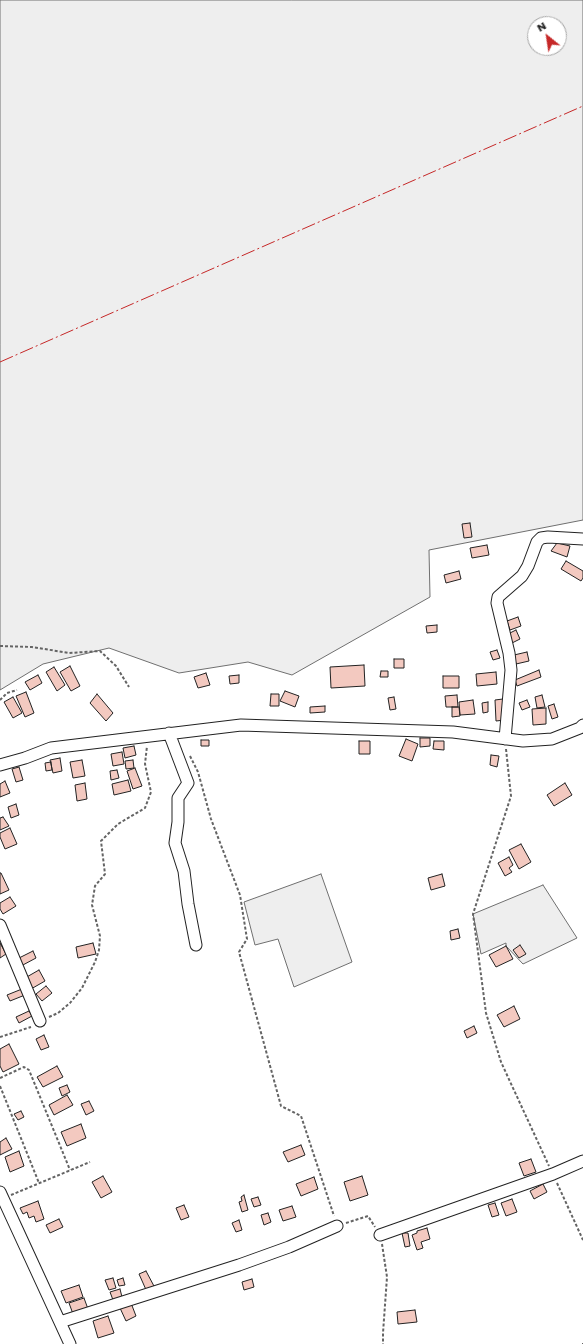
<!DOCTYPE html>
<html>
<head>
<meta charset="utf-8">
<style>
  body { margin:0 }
  #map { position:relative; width:583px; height:1344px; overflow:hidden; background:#fff; font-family:Poppins,sans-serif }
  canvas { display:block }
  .north { position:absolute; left:527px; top:16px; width:40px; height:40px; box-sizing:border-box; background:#fff; border:1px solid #a7a7a7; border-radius:50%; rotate:330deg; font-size:11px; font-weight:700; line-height:16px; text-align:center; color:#222 }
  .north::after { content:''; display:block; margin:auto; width:14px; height:18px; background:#c62828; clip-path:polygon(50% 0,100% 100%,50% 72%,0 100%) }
</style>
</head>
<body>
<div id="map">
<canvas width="583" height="1344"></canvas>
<div class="north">N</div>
</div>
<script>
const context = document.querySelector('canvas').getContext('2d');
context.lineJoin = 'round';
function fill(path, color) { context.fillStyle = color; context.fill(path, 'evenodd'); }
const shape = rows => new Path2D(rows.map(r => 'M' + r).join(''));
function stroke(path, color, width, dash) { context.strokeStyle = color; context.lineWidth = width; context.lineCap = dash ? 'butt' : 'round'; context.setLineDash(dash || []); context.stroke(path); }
const green = shape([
  [0,0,583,0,583,520,429,550,430,597,292,675,248,662,179,673,109,648,43,664,0,690,0,0],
  [535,24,559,24,559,48,535,48,535,24],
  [321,874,352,962,294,987,278,939,255,945,244,902,321,874],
  [543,885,577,938,523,964,506,946,506,943,481,954,473,914,543,885]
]);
const building = shape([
  [470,523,472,537,464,538,462,524,470,523],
  [557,543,570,546,567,557,551,551,557,543],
  [487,545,489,555,472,558,470,548,487,545],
  [566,561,583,571,583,578,581,581,561,569,566,561],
  [459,571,461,579,446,583,444,575,459,571],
  [518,617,521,626,510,630,507,621,518,617],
  [437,625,437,632,427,633,426,626,437,625],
  [516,630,520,639,512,643,508,634,516,630],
  [497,650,500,658,493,660,490,652,497,650],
  [527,652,529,661,516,664,514,655,527,652],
  [394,659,404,659,404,668,394,668,394,659],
  [364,665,365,686,331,688,330,667,364,665],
  [70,666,80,686,71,691,60,672,70,666],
  [54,667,65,685,57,691,46,672,54,667],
  [539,670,541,677,517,686,515,680,539,670],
  [381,671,388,671,388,677,380,677,381,671],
  [496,672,497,684,477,686,476,674,496,672],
  [206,673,210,685,198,688,194,677,206,673],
  [38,675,42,683,30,690,25,682,38,675],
  [239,675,239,683,230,684,229,676,239,675],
  [443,676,459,676,459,688,443,688,443,676],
  [285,691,299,696,295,707,280,701,285,691],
  [26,692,34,713,25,717,16,696,26,692],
  [97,694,113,713,106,721,90,703,97,694],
  [271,694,279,694,279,706,270,706,271,694],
  [457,695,458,707,446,707,445,696,457,695],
  [542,695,545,707,537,708,535,697,542,695],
  [13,697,22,713,13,718,4,702,13,697],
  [394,697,396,709,390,710,388,698,394,697],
  [503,699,505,720,496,721,495,700,503,699],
  [473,700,475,714,460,715,459,702,473,700],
  [527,700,530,707,522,710,519,703,527,700],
  [488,702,488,712,483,713,482,703,488,702],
  [554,704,558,717,552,719,548,706,554,704],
  [325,706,325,712,310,713,310,707,325,706],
  [452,707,459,707,460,716,452,717,452,707],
  [546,708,546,724,533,725,532,709,546,708],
  [420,738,430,738,430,746,420,747,420,738],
  [406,739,418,744,412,761,399,756,406,739],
  [201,740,209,740,209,746,201,746,201,740],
  [359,741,370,741,370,754,359,754,359,741],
  [434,741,444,741,444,750,433,749,434,741],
  [134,746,136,755,125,758,123,748,134,746],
  [122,752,124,764,113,766,111,754,122,752],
  [491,755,499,756,497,767,490,765,491,755],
  [60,758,62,771,53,773,50,760,60,758],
  [82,760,85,776,73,778,70,762,82,760],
  [133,760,134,768,126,769,125,761,133,760],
  [51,762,52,770,46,771,45,763,51,762],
  [19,767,23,780,16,782,12,769,19,767],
  [135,768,142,786,133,789,127,771,135,768],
  [117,770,119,778,111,780,110,771,117,770],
  [128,780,131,791,114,795,112,784,128,780],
  [5,781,10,793,0,797,0,784,5,781],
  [85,783,87,799,77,801,75,785,85,783],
  [565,783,572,795,554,806,547,795,565,783],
  [16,804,19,815,11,818,8,807,16,804],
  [3,817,9,826,0,830,0,818,3,817],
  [10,828,17,844,5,849,0,837,0,833,10,828],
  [521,844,531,862,519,869,509,850,521,844],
  [509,857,513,865,509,868,512,872,505,876,498,863,509,857],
  [0,873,1,873,9,890,0,894,0,873],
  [442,874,445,886,431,890,428,878,442,874],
  [10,897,16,906,3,914,0,909,0,903,10,897],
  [458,929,460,938,451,940,450,931,458,929],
  [0,943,6,954,0,958,0,943],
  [93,943,96,954,78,958,76,947,93,943],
  [520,945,526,954,519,958,513,950,520,945],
  [506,946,513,959,496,967,489,955,506,946],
  [33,951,36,958,21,966,17,959,33,951],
  [39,970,45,981,31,989,25,978,39,970],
  [46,986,52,993,42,1001,36,994,46,986],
  [22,989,25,995,10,1001,7,995,22,989],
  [514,1006,520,1019,504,1027,497,1015,514,1006],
  [29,1011,32,1016,19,1023,16,1017,29,1011],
  [474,1026,477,1033,467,1038,464,1031,474,1026],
  [44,1035,49,1047,41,1050,36,1039,44,1035],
  [9,1044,19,1064,3,1072,0,1066,0,1049,9,1044],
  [57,1066,63,1077,43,1087,37,1077,57,1066],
  [67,1085,70,1092,62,1096,59,1088,67,1085],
  [67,1095,73,1105,54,1115,49,1105,67,1095],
  [89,1101,94,1111,86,1115,81,1104,89,1101],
  [21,1111,24,1117,18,1120,14,1114,21,1111],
  [81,1124,86,1138,67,1146,61,1132,81,1124],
  [6,1138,12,1149,0,1155,0,1142,6,1138],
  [301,1145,305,1155,288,1162,283,1152,301,1145],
  [19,1151,24,1166,10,1172,5,1157,19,1151],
  [531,1159,536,1172,524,1176,519,1163,531,1159],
  [103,1176,112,1192,101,1198,92,1182,103,1176],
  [362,1176,368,1195,350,1201,344,1182,362,1176],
  [314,1177,318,1189,301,1196,296,1184,314,1177],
  [543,1184,547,1192,534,1199,530,1191,543,1184],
  [244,1195,248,1210,242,1212,239,1202,242,1201,241,1197,244,1195],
  [258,1197,261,1205,254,1207,251,1199,258,1197],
  [512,1199,517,1212,506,1216,501,1203,512,1199],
  [38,1201,44,1219,36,1222,34,1216,29,1218,27,1212,23,1214,20,1208,38,1201],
  [495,1203,499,1215,492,1217,488,1205,495,1203],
  [184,1205,189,1217,181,1220,176,1208,184,1205],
  [292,1206,296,1217,283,1221,279,1210,292,1206],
  [268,1213,271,1222,264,1225,261,1215,268,1213],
  [59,1219,63,1227,50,1233,46,1225,59,1219],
  [239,1220,242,1230,236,1232,232,1223,239,1220],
  [427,1228,430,1239,421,1242,423,1248,417,1250,412,1235,417,1233,417,1231,427,1228],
  [402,1233,408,1233,410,1246,405,1247,402,1233],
  [146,1271,155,1288,147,1292,139,1274,146,1271],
  [113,1278,116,1288,109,1290,105,1280,113,1278],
  [123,1278,125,1285,119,1286,117,1280,123,1278],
  [252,1279,254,1287,244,1290,242,1282,252,1279],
  [79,1285,83,1297,66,1303,61,1291,79,1285],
  [120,1289,122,1297,113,1300,110,1292,120,1289],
  [84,1298,88,1309,73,1314,69,1303,84,1298],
  [131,1303,136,1316,126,1321,120,1308,131,1303],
  [415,1310,417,1322,398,1324,397,1312,415,1310],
  [108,1316,114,1333,98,1338,93,1321,108,1316]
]);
const path = shape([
  [0,646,32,647,69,653,100,651,116,666,129,687],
  [0,700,7,693,17,690],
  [506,749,511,796,473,914,486,1013,501,1062,549,1166],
  [190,756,198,772,211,819,240,895,247,939,239,952,281,1106,301,1116,334,1216],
  [49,1017,58,1013,70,1003,82,988,95,962,99,950,100,936,92,905,95,886,105,874,101,841,118,824,145,808,151,792,145,764,147,746],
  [0,1037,31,1027],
  [0,1078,24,1067,29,1070,70,1170],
  [0,1086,39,1183],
  [557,1183,583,1240],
  [11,1195,90,1162],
  [346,1223,368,1216,375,1227],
  [382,1244,387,1277,383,1333,383,1344],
  [582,1344,583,1344]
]);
const minor = shape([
  [169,733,188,783,178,798,178,822,175,843,184,871,188,904,196,945],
  [505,739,511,670,509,653,497,603,498,597,522,576,528,566,537,542,541,538,548,537,583,539],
  [0,765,25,758,51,748,241,725,453,732,523,741,552,739,580,728,583,725],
  [0,925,40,1021],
  [0,1192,70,1344],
  [380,1235,553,1174,583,1161],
  [60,1322,239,1265,289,1247,337,1226]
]);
const power = shape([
  [0,362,583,106]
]);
fill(green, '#eee');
stroke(green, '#6f6f6f', 1);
fill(building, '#f3c9c0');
stroke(building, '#222', 1);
stroke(minor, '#222', 13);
stroke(path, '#646464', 2, [3, 2]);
stroke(minor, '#fff', 11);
stroke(power, '#c62828', 1, [14, 3, 2, 3]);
</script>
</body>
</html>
